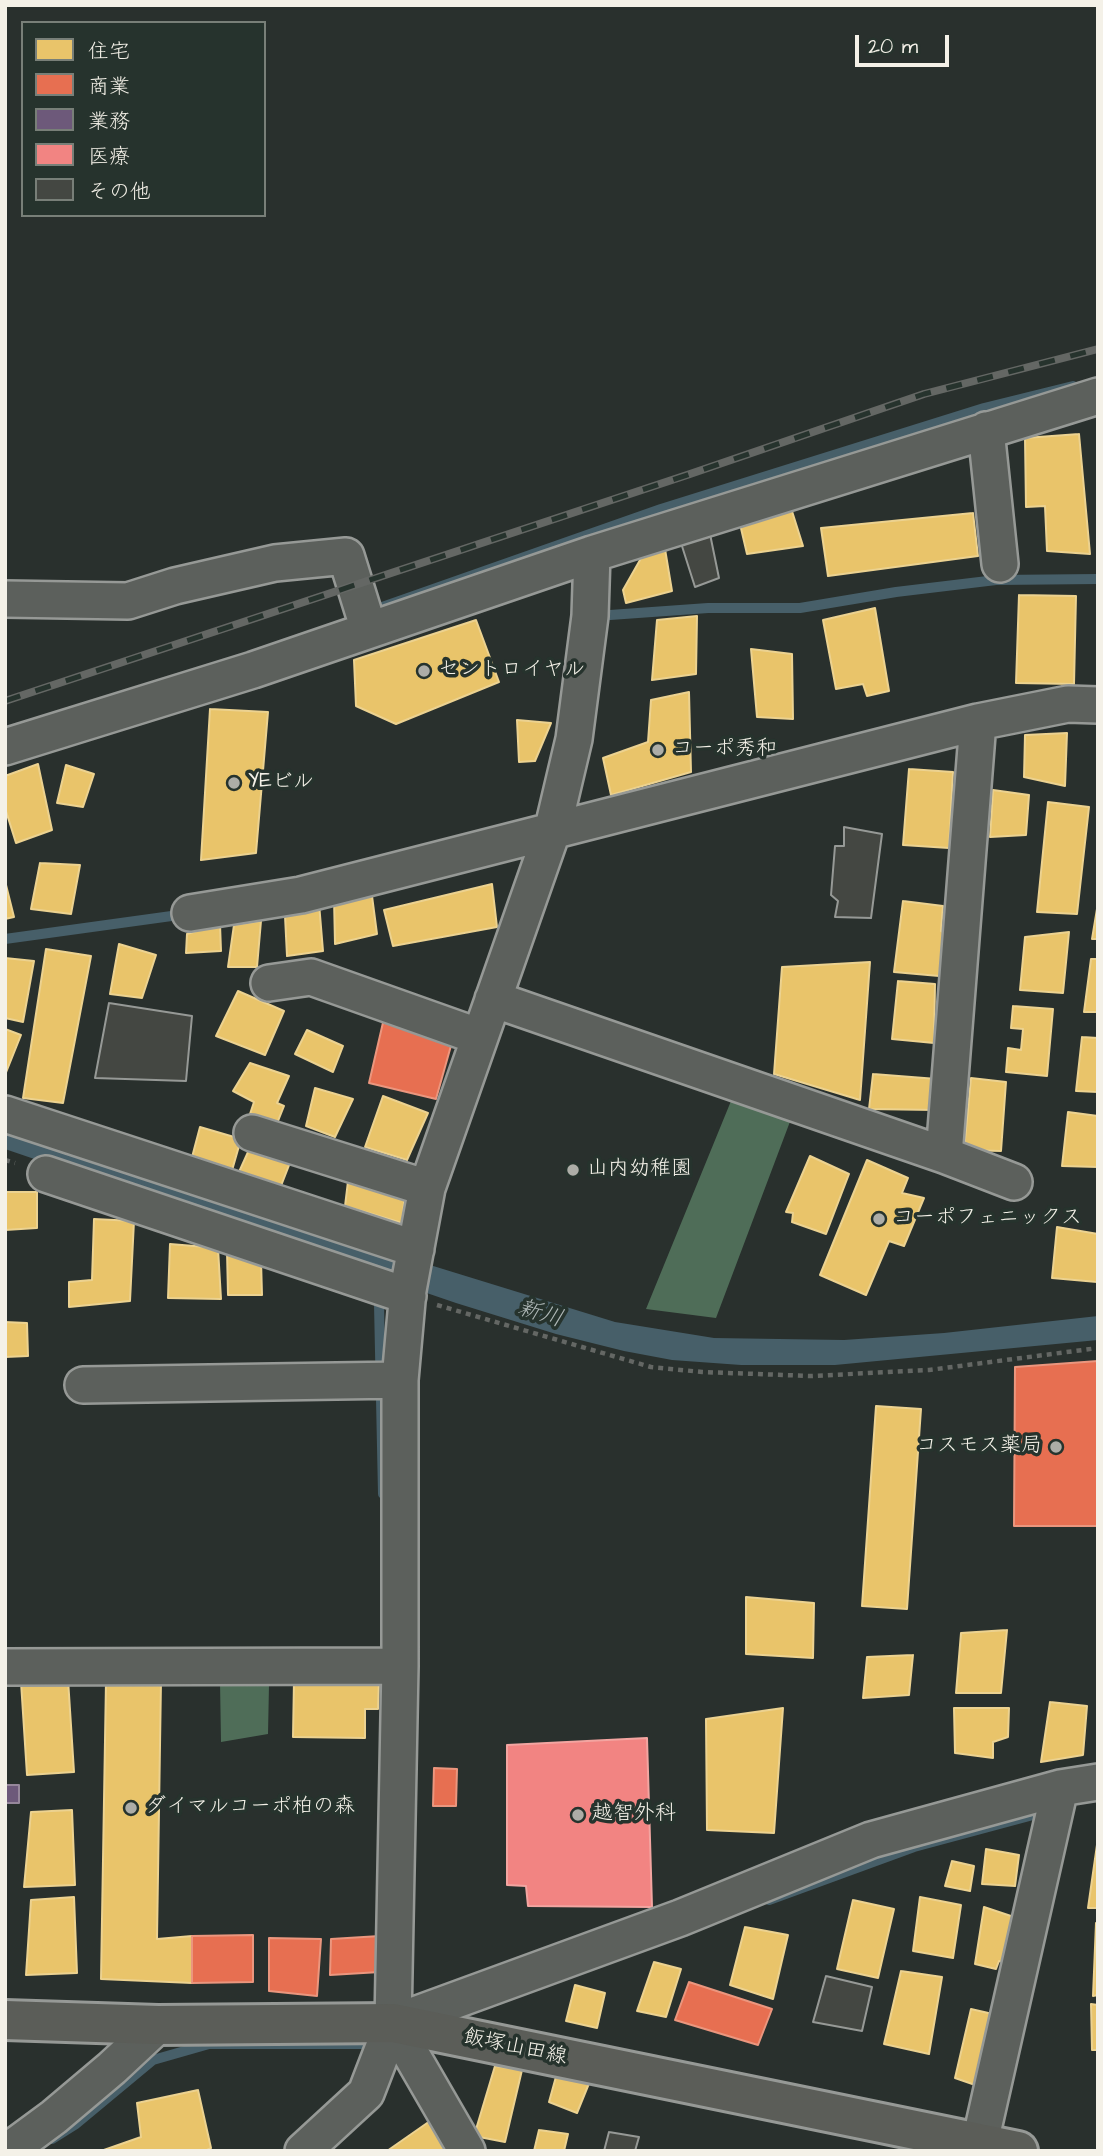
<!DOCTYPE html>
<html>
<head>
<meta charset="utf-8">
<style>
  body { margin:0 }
  #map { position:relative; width:1103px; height:2156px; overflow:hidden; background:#29302d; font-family:"Architects Daughter","Klee One",sans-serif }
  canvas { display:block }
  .frame { position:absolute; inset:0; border:7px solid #f4f1e8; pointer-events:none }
  .legend { position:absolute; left:21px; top:21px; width:245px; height:196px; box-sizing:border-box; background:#26332d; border:2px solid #787f78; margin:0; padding:9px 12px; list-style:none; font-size:21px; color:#f4f1e8 }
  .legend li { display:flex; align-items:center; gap:14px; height:35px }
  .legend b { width:35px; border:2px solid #787f78 }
  .scale { position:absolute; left:855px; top:35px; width:94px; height:32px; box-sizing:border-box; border:4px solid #f4f1e8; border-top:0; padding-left:9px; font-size:21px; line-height:24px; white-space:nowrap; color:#f4f1e8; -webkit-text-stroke:5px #26332d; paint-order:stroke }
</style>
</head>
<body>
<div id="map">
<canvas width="1103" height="2156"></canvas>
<div class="frame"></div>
<ul class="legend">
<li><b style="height:19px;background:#e9c46a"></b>住宅</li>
<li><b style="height:19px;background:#e76f51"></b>商業</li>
<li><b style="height:19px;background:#6d597a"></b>業務</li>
<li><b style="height:19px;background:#f28482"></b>医療</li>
<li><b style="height:19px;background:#444742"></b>その他</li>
</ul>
<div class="scale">20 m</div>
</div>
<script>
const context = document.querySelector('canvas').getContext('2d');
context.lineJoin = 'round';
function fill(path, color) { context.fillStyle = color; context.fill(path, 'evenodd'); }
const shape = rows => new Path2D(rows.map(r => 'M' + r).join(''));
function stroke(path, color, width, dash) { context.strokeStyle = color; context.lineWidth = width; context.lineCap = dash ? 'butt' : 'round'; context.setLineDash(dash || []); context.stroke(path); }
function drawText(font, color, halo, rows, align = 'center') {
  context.font = font + ' "Architects Daughter","Klee One",sans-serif'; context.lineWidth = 7; context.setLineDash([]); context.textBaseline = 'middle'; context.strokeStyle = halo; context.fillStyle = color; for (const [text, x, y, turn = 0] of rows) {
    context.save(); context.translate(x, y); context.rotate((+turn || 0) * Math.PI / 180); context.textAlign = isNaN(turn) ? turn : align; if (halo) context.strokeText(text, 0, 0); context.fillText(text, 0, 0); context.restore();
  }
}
const green = shape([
  [731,1101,791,1119,716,1318,646,1309],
  [220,1682,269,1685,268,1734,221,1742]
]);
const water = shape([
  [5,1120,430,1265,615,1322,714,1338,844,1340,944,1333,1098,1316,1098,1340,835,1365,741,1365,672,1360,624,1351,556,1334,456,1303,5,1149]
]);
const homes = shape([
  [1079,434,1090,554,1047,551,1045,506,1026,507,1025,438,1079,434],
  [791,508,803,546,747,554,740,524,791,508],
  [973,513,978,556,828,576,821,528,973,513],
  [665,549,672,591,626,603,623,590,644,553,665,549],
  [1019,595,1076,596,1074,684,1016,683,1019,595],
  [875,608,889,691,867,696,863,684,836,689,823,620,875,608],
  [697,616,696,674,652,680,657,620,697,616],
  [476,620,499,682,396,724,356,706,354,660,476,620],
  [751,649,792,654,793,719,757,717,751,649],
  [689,692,691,772,611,795,603,758,648,742,651,700,689,692],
  [210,709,268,712,256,853,201,860,210,709],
  [517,720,551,723,535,761,519,762,517,720],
  [1067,733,1065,786,1024,777,1025,735,1067,733],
  [38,764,52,830,16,843,5,808,5,776,38,764],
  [66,765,94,774,83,807,57,803,66,765],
  [909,769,953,772,949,848,903,845,909,769],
  [993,790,1029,795,1026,835,990,837,993,790],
  [1048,802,1089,807,1077,914,1037,912,1048,802],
  [40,863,80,865,71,914,31,909,40,863],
  [5,881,14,917,5,919,5,881],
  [492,884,497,927,393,946,384,910,492,884],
  [372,896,377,934,335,944,334,898,372,896],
  [903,901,943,906,941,931,945,933,939,976,894,972,903,901],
  [319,903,323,951,287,956,285,916,319,903],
  [1098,903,1098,939,1092,939,1098,903],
  [261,921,257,967,228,967,234,925,261,921],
  [220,924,221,951,186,953,187,934,220,924],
  [1069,932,1063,993,1020,990,1025,937,1069,932],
  [119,944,156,955,142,998,110,994,119,944],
  [46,949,91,956,63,1103,23,1098,46,949],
  [5,958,34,961,23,1022,5,1018,5,958],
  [1091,959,1098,959,1098,1012,1084,1012,1091,959],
  [870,962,860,1100,774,1074,782,967,870,962],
  [898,981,935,984,934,1043,892,1039,898,981],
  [238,991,284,1011,265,1055,216,1036,238,991],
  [1013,1006,1053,1009,1047,1076,1006,1072,1008,1048,1021,1050,1023,1029,1011,1028,1013,1006],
  [5,1029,21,1035,5,1075,5,1029],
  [307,1030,343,1046,333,1072,295,1054,307,1030],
  [1082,1037,1098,1038,1098,1092,1076,1091,1082,1037],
  [250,1063,289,1076,277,1103,284,1106,276,1126,249,1117,254,1102,233,1091,250,1063],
  [873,1074,937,1079,935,1110,869,1109,873,1074],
  [971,1078,1006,1082,1001,1151,964,1150,971,1078],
  [315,1088,353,1099,335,1137,306,1126,315,1088],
  [383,1096,428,1113,407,1160,365,1147,383,1096],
  [1068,1112,1098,1116,1098,1167,1062,1166,1068,1112],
  [200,1127,241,1139,231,1174,191,1161,200,1127],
  [253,1141,293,1155,279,1191,239,1172,253,1141],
  [810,1156,849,1174,826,1234,792,1222,793,1213,786,1212,810,1156],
  [867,1160,908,1178,902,1193,924,1198,904,1246,889,1241,866,1295,820,1275,867,1160],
  [349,1173,405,1193,402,1223,345,1206,349,1173],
  [5,1192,37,1192,37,1228,5,1230,5,1192],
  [94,1219,134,1221,130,1301,69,1307,69,1282,92,1280,94,1219],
  [1057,1227,1098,1234,1097,1282,1052,1278,1057,1227],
  [170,1244,218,1248,221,1299,168,1298,170,1244],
  [227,1251,261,1260,262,1295,228,1295,227,1251],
  [5,1322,27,1323,28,1356,5,1357,5,1322],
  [876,1406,921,1409,907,1609,862,1606,876,1406],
  [746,1597,814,1603,813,1658,746,1654,746,1597],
  [1007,1630,1001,1693,956,1693,961,1633,1007,1630],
  [913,1655,909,1695,863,1698,867,1657,913,1655],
  [68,1679,74,1772,27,1775,21,1682,68,1679],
  [294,1680,379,1681,378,1709,365,1709,365,1738,293,1737,294,1680],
  [106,1681,161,1681,157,1939,192,1936,192,1983,101,1979,106,1681],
  [1050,1702,1087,1706,1083,1755,1041,1762,1050,1702],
  [783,1708,774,1833,707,1830,706,1719,783,1708],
  [954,1708,1009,1708,1008,1737,993,1742,993,1758,955,1753,954,1708],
  [72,1810,75,1885,24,1887,31,1812,72,1810],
  [1098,1838,1098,1908,1088,1908,1098,1838],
  [986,1849,1019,1855,1015,1886,982,1884,986,1849],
  [952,1861,974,1866,970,1891,945,1886,952,1861],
  [74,1897,77,1973,26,1975,31,1900,74,1897],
  [920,1897,961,1905,953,1958,913,1951,920,1897],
  [853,1900,894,1909,878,1978,837,1969,853,1900],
  [984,1907,1020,1919,1012,1962,999,1961,996,1969,975,1964,984,1907],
  [1096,1923,1098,1995,1093,1996,1096,1923],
  [745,1927,788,1935,773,1999,730,1985,745,1927],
  [654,1962,681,1969,666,2017,637,2011,654,1962],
  [901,1971,942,1977,929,2054,884,2044,901,1971],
  [575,1985,605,1993,597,2028,566,2021,575,1985],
  [1091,2004,1098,2005,1098,2050,1092,2050,1091,2004],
  [971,2009,997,2015,981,2087,955,2078,971,2009],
  [495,2066,522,2070,505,2142,474,2136,495,2066],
  [557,2073,590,2081,577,2113,549,2102,557,2073],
  [198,2090,211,2148,205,2151,101,2151,141,2137,137,2103,198,2090],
  [430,2121,446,2151,387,2151,430,2121],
  [539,2130,568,2134,564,2151,534,2151,539,2130]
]);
const shops = shape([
  [385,1014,454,1035,436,1099,369,1083,385,1014],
  [1098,1361,1098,1526,1014,1526,1015,1367,1098,1361],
  [434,1768,457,1769,456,1806,433,1806,434,1768],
  [253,1935,253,1982,192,1983,192,1936,253,1935],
  [380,1936,380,1972,330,1975,331,1939,380,1936],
  [269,1938,321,1939,317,1996,269,1991,269,1938],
  [689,1982,772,2009,758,2045,675,2020,689,1982]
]);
const offices = shape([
  [5,1785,19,1785,19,1803,5,1803,5,1785]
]);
const health = shape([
  [647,1738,652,1907,528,1906,526,1886,507,1885,507,1745,647,1738]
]);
const stream = shape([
  [368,612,661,509,984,408,1073,386],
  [596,616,708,608,800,608,896,592,996,580,1098,579],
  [5,939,186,914],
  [379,1304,383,1494],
  [769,1900,914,1847,1048,1811],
  [52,2139,76,2124,153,2060,209,2044,371,2044]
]);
const building = shape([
  [710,534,719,578,695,587,681,543,710,534],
  [844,827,882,834,871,918,835,917,838,901,831,895,835,846,844,846,844,827],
  [109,1003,192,1016,186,1081,95,1078,109,1003],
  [826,1976,872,1987,862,2031,813,2022,826,1976],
  [609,2132,639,2137,635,2151,604,2151,609,2132]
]);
const path = shape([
  [5,1160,15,1163],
  [437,1305,651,1367,702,1372,811,1376,929,1370,1098,1348]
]);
const minor = shape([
  [986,430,1000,564],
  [5,599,128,601,175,586,275,563,346,556,369,630],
  [978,722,944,1155,1014,1182],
  [5,747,253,670,592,554,1098,396],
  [190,913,301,895,978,722,1068,704,1098,705],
  [269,983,311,977,480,1037],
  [493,999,944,1155],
  [5,1114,416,1249],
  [252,1133,427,1188],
  [46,1174,408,1296],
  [83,1385,400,1380],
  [5,1667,400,1666],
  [393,2023,680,1918,871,1840,1060,1788,1098,1782],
  [393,2023,467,2151],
  [8,2151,54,2117,112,2068,158,2025],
  [303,2151,366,2093,393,2023,400,1666,400,1380,408,1290,427,1188,552,832,574,739,590,616,592,554],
  [978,2151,1060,1788]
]);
const major = shape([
  [5,2020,158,2025,393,2023,1018,2151]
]);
const rail = shape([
  [5,701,690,474,924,394,1098,349]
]);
const markers = [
  [424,671,7,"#adada7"],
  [658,750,7,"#adada7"],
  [234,783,7,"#adada7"],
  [573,1170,7,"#adada7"],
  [879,1219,7,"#adada7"],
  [1056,1447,7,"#adada7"],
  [131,1808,7,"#adada7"],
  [578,1815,7,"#adada7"]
];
const poiNames = [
  ["セントロイヤル",438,671],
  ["コーポ秀和",672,750],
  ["YEビル",248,783],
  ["山内幼稚園",587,1170],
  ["コーポフェニックス",893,1219],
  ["コスモス薬局",1042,1447,"right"],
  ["ダイマルコーポ柏の森",145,1808],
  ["越智外科",592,1815]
];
const streetNames = [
  ["飯塚山田線",515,2048,12]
];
const waterNames = [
  ["新川",540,1315,17]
];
fill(green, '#4f6d58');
fill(water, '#475f69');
fill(homes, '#e9c46a');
stroke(homes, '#ecd290', 2);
fill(shops, '#e76f51');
stroke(shops, '#eb967e', 2);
fill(offices, '#6d597a');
stroke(offices, '#96879b', 2);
fill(health, '#f28482');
stroke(health, '#f3a5a1', 2);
stroke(stream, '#475f69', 10);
fill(building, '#444742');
stroke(building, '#969996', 2);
stroke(minor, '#969996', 40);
stroke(major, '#969996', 44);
stroke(path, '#646764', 4.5, [5, 5]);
stroke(minor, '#5c605c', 35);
stroke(major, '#5b5d58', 38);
stroke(rail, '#646764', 8);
stroke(rail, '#26332d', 5, [16]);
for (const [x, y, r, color] of markers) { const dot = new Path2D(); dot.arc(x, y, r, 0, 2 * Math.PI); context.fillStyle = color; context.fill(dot); stroke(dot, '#26332d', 2.5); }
drawText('21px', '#f4f1e8', '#26332d', poiNames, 'left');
drawText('21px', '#f4f1e8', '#26332d', streetNames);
drawText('italic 23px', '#b0b9b8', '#26332d', waterNames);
</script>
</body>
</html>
